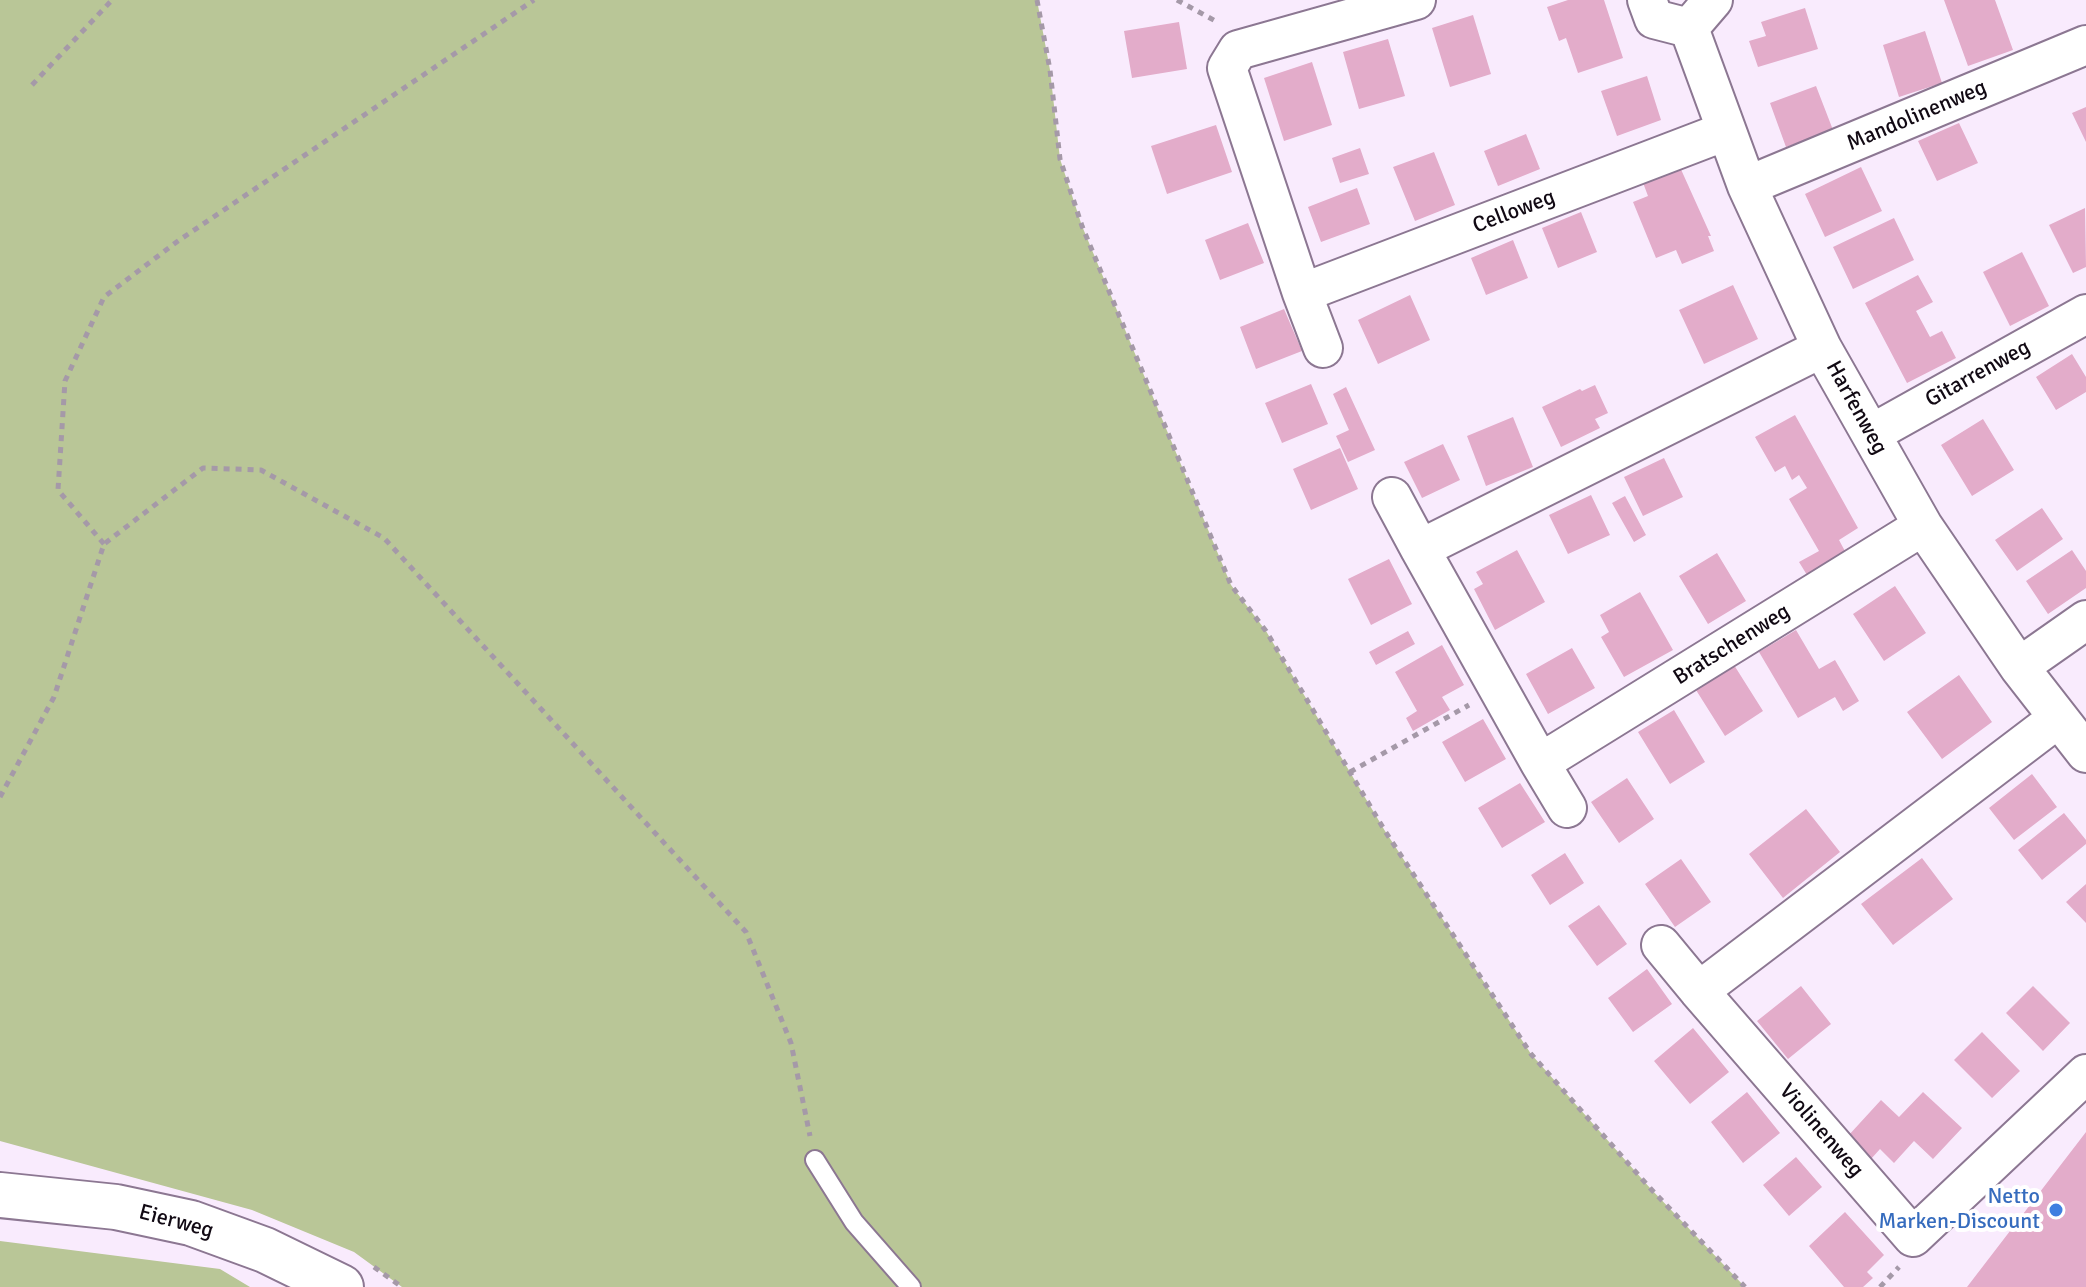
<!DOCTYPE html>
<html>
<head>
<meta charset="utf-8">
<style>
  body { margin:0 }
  canvas { display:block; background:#f9ebfd }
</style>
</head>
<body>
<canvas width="2086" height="1287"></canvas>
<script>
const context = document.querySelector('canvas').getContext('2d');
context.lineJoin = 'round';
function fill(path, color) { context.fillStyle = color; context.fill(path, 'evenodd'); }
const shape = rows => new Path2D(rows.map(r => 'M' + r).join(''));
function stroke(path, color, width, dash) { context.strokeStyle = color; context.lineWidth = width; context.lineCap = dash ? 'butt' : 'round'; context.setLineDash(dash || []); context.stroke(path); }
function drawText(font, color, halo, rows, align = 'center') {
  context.font = font + ' Signika,sans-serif'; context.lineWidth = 8; context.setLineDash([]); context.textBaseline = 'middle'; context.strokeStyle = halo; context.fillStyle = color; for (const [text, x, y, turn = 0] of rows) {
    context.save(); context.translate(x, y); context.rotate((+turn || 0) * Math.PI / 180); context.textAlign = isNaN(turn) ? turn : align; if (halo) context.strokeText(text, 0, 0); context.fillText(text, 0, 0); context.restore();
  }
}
const green = shape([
  [0,0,1037,0,1050,70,1060,159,1082,226,1231,585,1266,631,1385,831,1531,1054,1650,1188,1745,1287,402,1287,354,1252,252,1210,0,1141],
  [0,1241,220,1269,250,1287,0,1287]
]);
const building = shape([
  [1568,0,1604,0,1623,58,1578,73,1566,38,1559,41,1547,7],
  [1944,0,1995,0,2013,50,1968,66],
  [1805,8,1818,49,1758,67,1749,41,1766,36,1761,22],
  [1473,15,1491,74,1450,87,1432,28],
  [1179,22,1187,69,1132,78,1124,31],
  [1925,31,1942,83,1899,97,1883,45],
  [1388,39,1405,96,1359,109,1343,52],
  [1312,62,1332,125,1284,141,1264,78],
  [1647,76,1661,120,1617,136,1601,91],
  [1816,86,1833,130,1786,147,1770,103],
  [2086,107,2086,142,2072,113],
  [1959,123,1978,163,1937,181,1918,141],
  [1216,125,1232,172,1167,194,1151,146],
  [1526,134,1540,169,1498,186,1484,151],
  [1360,148,1369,174,1340,183,1332,158],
  [1434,152,1455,205,1415,221,1393,167],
  [1679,165,1711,236,1708,236,1714,251,1682,264,1676,250,1656,258,1633,202,1648,196,1642,180],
  [1861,167,1882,211,1825,237,1805,194],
  [1357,188,1370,224,1321,242,1308,207],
  [2085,208,2086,267,2073,273,2049,225],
  [1581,212,1597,252,1558,268,1542,228],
  [1894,218,1914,260,1853,289,1833,247],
  [1248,223,1264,263,1220,280,1205,240],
  [1513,240,1528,278,1486,295,1471,258],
  [2022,252,2049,306,2010,326,1983,272],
  [1918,275,1933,302,1916,311,1930,337,1942,331,1956,358,1907,383,1865,303],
  [1733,285,1758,339,1704,364,1679,310],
  [1410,295,1430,340,1378,364,1358,320],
  [1284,309,1302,351,1256,369,1240,327],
  [2072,354,2086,377,2086,392,2056,410,2036,377],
  [1311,384,1328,424,1282,443,1265,403],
  [1595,385,1608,413,1595,419,1600,428,1561,447,1542,407,1580,389,1582,391],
  [1346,387,1375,450,1348,462,1336,436,1349,430,1333,394],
  [1795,415,1858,528,1839,540,1846,553,1807,575,1799,562,1819,551,1789,499,1807,488,1799,475,1792,480,1785,466,1775,472,1755,437],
  [1513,417,1533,467,1486,486,1467,436],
  [1983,419,2014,470,1972,496,1941,445],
  [1443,444,1460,480,1422,498,1404,462],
  [1340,448,1358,489,1311,510,1293,469],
  [1664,458,1683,497,1643,516,1624,477],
  [1591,495,1610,535,1568,554,1549,515],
  [1625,496,1646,535,1634,542,1612,503],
  [2042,508,2063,539,2017,571,1995,540],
  [1517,550,1545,602,1495,630,1474,589,1483,584,1476,572],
  [2072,550,2086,571,2086,588,2048,614,2026,581],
  [1717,553,1746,601,1708,624,1679,576],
  [1389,559,1412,604,1371,625,1348,579],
  [1895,586,1926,633,1884,661,1853,614],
  [1640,592,1673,650,1624,677,1601,637,1609,632,1600,615],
  [1796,630,1819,669,1835,660,1859,701,1843,711,1835,697,1798,718,1759,652],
  [1408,631,1415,644,1376,665,1369,652],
  [1442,645,1464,685,1442,697,1450,710,1413,731,1406,718,1417,711,1395,672],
  [1572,648,1595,688,1548,714,1526,674],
  [1734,665,1763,711,1725,736,1696,690],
  [1959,675,1992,722,1942,759,1907,712],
  [1674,710,1705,762,1670,784,1638,732],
  [1483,719,1506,759,1465,782,1442,742],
  [2032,774,2057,807,2014,840,1989,808],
  [1627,778,1654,819,1619,843,1591,802],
  [1520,783,1545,822,1502,848,1478,808],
  [1806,809,1840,852,1783,898,1749,854],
  [2064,813,2086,840,2086,844,2042,880,2018,850],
  [1565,853,1584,883,1550,905,1531,875],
  [1922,858,1953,899,1893,945,1861,904],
  [1681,859,1711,902,1675,927,1645,884],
  [2086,884,2086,923,2066,902],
  [1599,905,1627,944,1597,966,1568,926],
  [1647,969,1672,1004,1633,1032,1608,998],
  [1801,986,1831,1024,1788,1059,1757,1021],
  [2033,986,2070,1023,2043,1051,2006,1013],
  [1693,1028,1729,1072,1690,1104,1654,1061],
  [1982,1032,2020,1071,1992,1098,1954,1060],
  [1747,1092,1780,1133,1743,1163,1711,1122],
  [1923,1092,1962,1128,1933,1159,1914,1141,1894,1163,1880,1149,1871,1159,1848,1136,1881,1100,1899,1117],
  [2086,1132,2086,1287,1967,1287],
  [1796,1157,1822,1187,1789,1216,1763,1185],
  [1845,1212,1884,1255,1867,1272,1873,1278,1863,1287,1844,1287,1809,1246]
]);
const path = shape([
  [1037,0,1050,70,1060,159,1082,226,1231,585,1266,631,1385,831,1531,1054,1650,1188,1745,1287],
  [1177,0,1219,23],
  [32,85,112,0],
  [104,544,58,490,65,381,104,297,178,241,534,0],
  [1350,772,1469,705],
  [0,797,54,697,104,544,203,468,261,470,384,538,746,932,791,1043,810,1136],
  [374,1267,402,1287],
  [1880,1287,1899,1267]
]);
const service = shape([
  [815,1160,854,1222,911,1287]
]);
const minor = shape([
  [1416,0,1238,50,1227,68,1302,293,1726,131],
  [1647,0,1654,19,1689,28],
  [1689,28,1747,186,1822,348,1923,526,2019,667,2086,753],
  [1689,28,1713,0],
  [1747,186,2086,45],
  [1302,293,1323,348],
  [1822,348,1420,549,1540,763,1923,526],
  [1871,434,2086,314],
  [1392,497,1420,549],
  [2019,667,2086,620],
  [2057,719,1699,991,1913,1237,2086,1074],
  [1540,763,1567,808],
  [1661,945,1699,991]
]);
const tertiary = shape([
  [0,1195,116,1207,191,1223,265,1250,341,1287]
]);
const markers = [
  [2056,1210,8,"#3f7fe0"]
];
const streetNames = [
  ["Mandolinenweg",1917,116,-23],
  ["Celloweg",1514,212,-21],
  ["Gitarrenweg",1978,374,-29],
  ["Harfenweg",1856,408,61],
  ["Bratschenweg",1732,645,-32],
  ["Violinenweg",1821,1131,49],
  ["Eierweg",176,1222,15]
];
const shopNames = [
  ["Netto",2040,1197],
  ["Marken-Discount",2040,1222]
];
fill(green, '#b9c697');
fill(building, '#e3acca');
stroke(service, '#8c7792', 22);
stroke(minor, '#8c7792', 42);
stroke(tertiary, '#8c7792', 48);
stroke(path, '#a599a8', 5, [6, 6]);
stroke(service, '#fff', 18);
stroke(minor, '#fff', 38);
stroke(tertiary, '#fff', 44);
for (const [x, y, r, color] of markers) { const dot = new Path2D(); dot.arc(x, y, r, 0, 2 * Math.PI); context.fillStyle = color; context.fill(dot); stroke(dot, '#fff', 3); }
drawText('22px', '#110913', '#fff', streetNames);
drawText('22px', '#366cbe', '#fff', shopNames, 'right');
</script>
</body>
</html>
